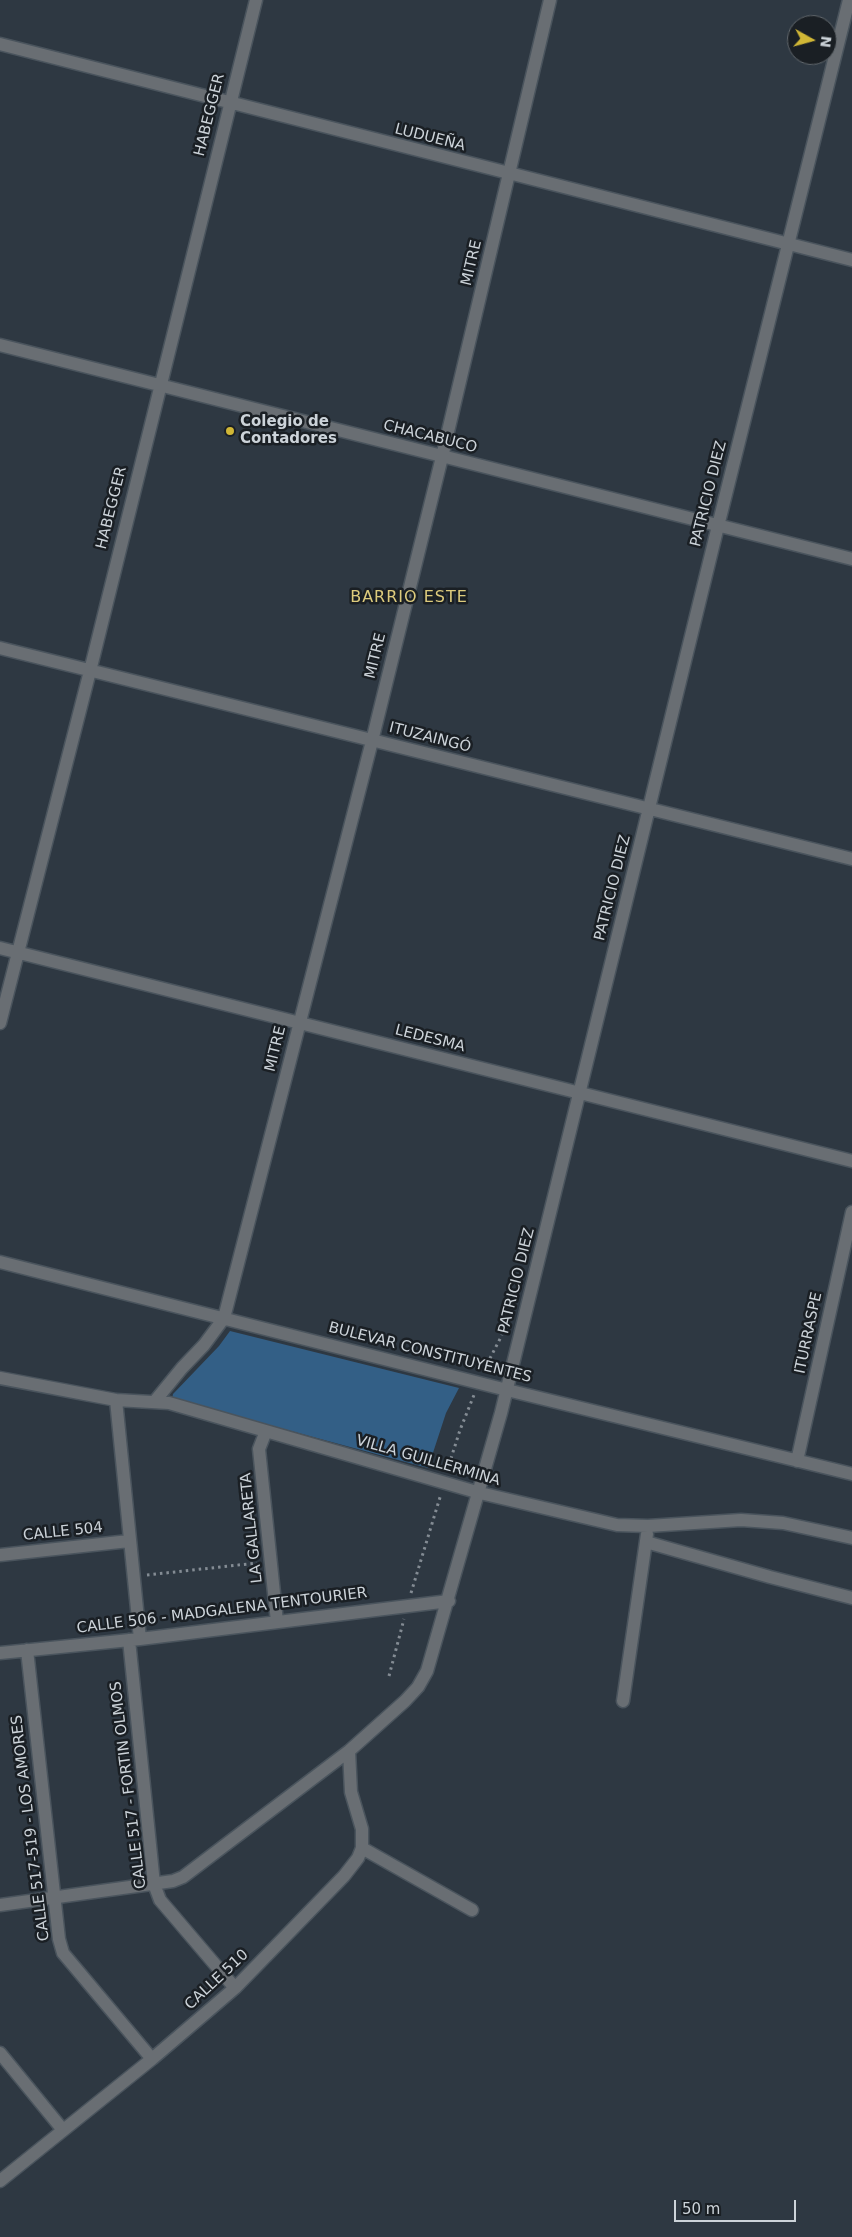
<!DOCTYPE html>
<html>
<head>
<meta charset="utf-8">
<style>
  body { margin:0 }
  #map { position:relative; width:852px; height:2237px; overflow:hidden; background:#2e3842; font-family:"DejaVu Sans",sans-serif }
  canvas { display:block }
  .north { position:absolute; left:787px; top:15px; width:50px; height:50px; box-sizing:border-box; background:#1a1f24; border:1px solid #61676c; border-radius:50%; rotate:97deg; font-size:14px; font-weight:700; line-height:20px; text-align:center; color:#ccd3d9 }
  .north::after { content:''; display:block; margin:auto; width:18px; height:22px; background:#d1b736; clip-path:polygon(50% 0,100% 100%,50% 72%,0 100%) }
  .scale { position:absolute; left:674px; top:2200px; width:122px; height:22px; box-sizing:border-box; border:2px solid #ccd3d9; border-top:0; padding-left:6px; font-size:15px; line-height:18px; white-space:nowrap; color:#ccd3d9; -webkit-text-stroke:4px #1a1f24; paint-order:stroke }
</style>
</head>
<body>
<div id="map">
<canvas width="852" height="2237"></canvas>
<div class="north">N</div>
<div class="scale">50 m</div>
</div>
<script>
const context = document.querySelector('canvas').getContext('2d');
context.lineJoin = 'round';
function fill(path, color) { context.fillStyle = color; context.fill(path, 'evenodd'); }
const shape = rows => new Path2D(rows.map(r => 'M' + r).join(''));
function stroke(path, color, width, dash) { context.strokeStyle = color; context.lineWidth = width; context.lineCap = dash ? 'butt' : 'round'; context.setLineDash(dash || []); context.stroke(path); }
function drawText(font, color, halo, rows, align = 'center') {
  context.font = font + ' "DejaVu Sans",sans-serif'; context.lineWidth = 5; context.setLineDash([]); context.textBaseline = 'middle'; context.strokeStyle = halo; context.fillStyle = color; for (const [text, x, y, turn = 0] of rows) {
    context.save(); context.translate(x, y); context.rotate((+turn || 0) * Math.PI / 180); context.textAlign = isNaN(turn) ? turn : align; if (halo) context.strokeText(text, 0, 0); context.fillText(text, 0, 0); context.restore();
  }
}
const green = shape([
  [230,1331,459,1388,446,1413,428,1468,172,1399,173,1394,219,1346]
]);
const path = shape([
  [484,1370,502,1335],
  [447,1471,460,1430,474,1395],
  [147,1575,257,1563],
  [411,1593,441,1494],
  [389,1676,404,1619]
]);
const minor = shape([
  [0,44,852,260],
  [0,345,852,559],
  [0,648,852,859],
  [0,948,852,1161],
  [0,1023,90,671,256,0],
  [0,1262,507,1390,852,1474],
  [0,1378,116,1400,169,1403,480,1493,617,1525,648,1526,741,1520,783,1523,852,1538],
  [116,1400,140,1639],
  [155,1401,182,1368,204,1345,224,1318,372,741,442,457,550,0],
  [266,1431,259,1449,277,1622],
  [797,1461,852,1212],
  [646,1542,770,1577,852,1598],
  [0,1555,129,1541],
  [129,1640,154,1884,160,1900,235,1988],
  [27,1650,59,1939,63,1953,152,2059],
  [0,1653,140,1639,449,1601],
  [623,1701,647,1534],
  [362,1848,472,1910],
  [0,1905,173,1881,183,1877,349,1751,405,1701,418,1687,427,1671,501,1413,718,526,849,0],
  [0,2053,63,2130],
  [0,2181,152,2059,235,1988,344,1876,358,1858,362,1848,362,1829,351,1792,349,1751]
]);
const markers = [
  [230,431,5,"#d1b736"]
];
const streetNames = [
  ["HABEGGER",210,115,-76],
  ["LUDUEÑA",430,138,14],
  ["MITRE",472,263,-77],
  ["CHACABUCO",430,437,14],
  ["PATRICIO DIEZ",709,494,-76],
  ["HABEGGER",112,508,-76],
  ["MITRE",376,656,-76],
  ["ITUZAINGÓ",430,738,14],
  ["PATRICIO DIEZ",613,888,-76],
  ["LEDESMA",430,1039,14],
  ["MITRE",276,1049,-76],
  ["PATRICIO DIEZ",517,1281,-76],
  ["ITURRASPE",809,1333,-78],
  ["BULEVAR CONSTITUYENTES",430,1353,14],
  ["VILLA GUILLERMINA",428,1461,16],
  ["LA GALLARETA",252,1528,-96],
  ["CALLE 504",63,1532,-6],
  ["CALLE 506 - MADGALENA TENTOURIER",222,1611,-7],
  ["CALLE 517 - FORTIN OLMOS",129,1785,-97],
  ["CALLE 517-519 - LOS AMORES",31,1828,-97],
  ["CALLE 510",217,1980,-43]
];
const poiNames = [
  ["Colegio de",240,422],
  ["Contadores",240,439]
];
const neighbourhoodNames = [
  ["BARRIO ESTE",409,598]
];
fill(green, '#335f86');
stroke(minor, '#4a545d', 15);
stroke(path, '#848c94', 3, [2.5, 4]);
stroke(minor, '#696e73', 12);
for (const [x, y, r, color] of markers) { const dot = new Path2D(); dot.arc(x, y, r, 0, 2 * Math.PI); context.fillStyle = color; context.fill(dot); stroke(dot, '#1a1f24', 2); }
drawText('15px', '#ccd3d9', '#1a1f24', streetNames);
drawText('bold 15px', '#ccd3d9', '#1a1f24', poiNames, 'left');
context.letterSpacing = '1px';
drawText('16px', '#ddcb7d', '#1a1f24', neighbourhoodNames);
context.letterSpacing = '0px';
</script>
</body>
</html>
